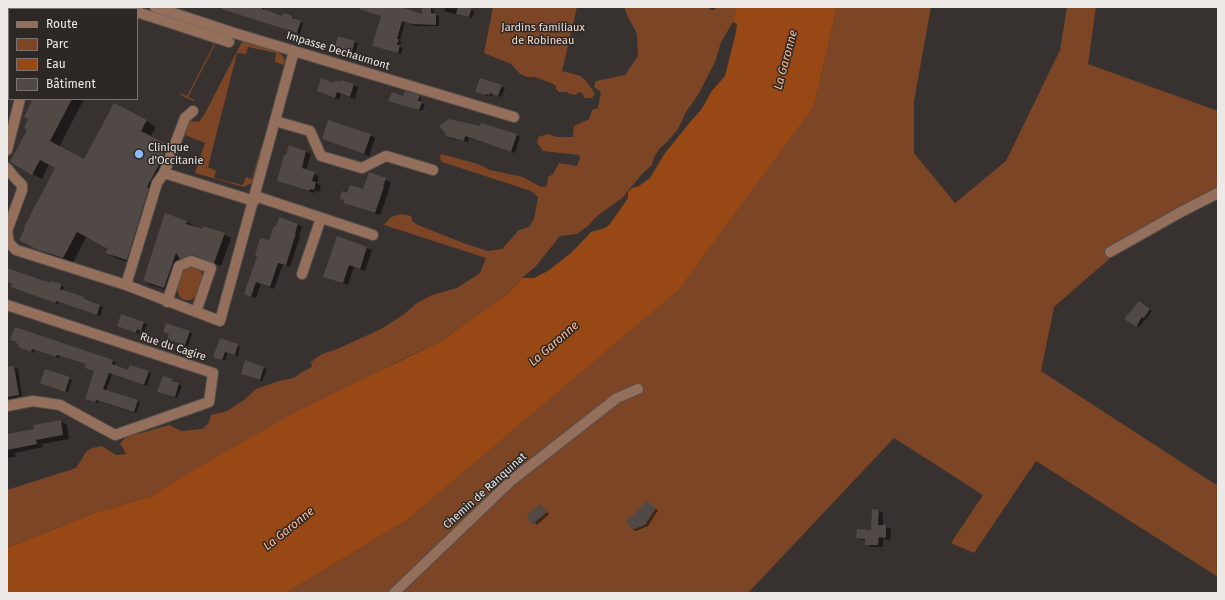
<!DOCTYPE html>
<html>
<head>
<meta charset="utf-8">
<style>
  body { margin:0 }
  #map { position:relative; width:1225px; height:600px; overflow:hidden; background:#37322f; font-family:"Fira Sans",sans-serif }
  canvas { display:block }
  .frame { position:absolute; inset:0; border:8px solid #ede9e7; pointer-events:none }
  .legend { position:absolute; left:8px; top:8px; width:130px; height:92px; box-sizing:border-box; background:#2d2825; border:1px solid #7a7573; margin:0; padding:5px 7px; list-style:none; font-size:12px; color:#ede9e7 }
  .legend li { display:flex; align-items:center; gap:8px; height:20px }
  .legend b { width:20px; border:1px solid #7a7573 }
</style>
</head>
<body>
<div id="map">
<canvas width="1225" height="600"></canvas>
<div class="frame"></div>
<ul class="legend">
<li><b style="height:5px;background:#946f5c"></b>Route</li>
<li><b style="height:11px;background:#7c4525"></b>Parc</li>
<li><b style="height:11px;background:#974814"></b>Eau</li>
<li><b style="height:11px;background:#504946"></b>Bâtiment</li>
</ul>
</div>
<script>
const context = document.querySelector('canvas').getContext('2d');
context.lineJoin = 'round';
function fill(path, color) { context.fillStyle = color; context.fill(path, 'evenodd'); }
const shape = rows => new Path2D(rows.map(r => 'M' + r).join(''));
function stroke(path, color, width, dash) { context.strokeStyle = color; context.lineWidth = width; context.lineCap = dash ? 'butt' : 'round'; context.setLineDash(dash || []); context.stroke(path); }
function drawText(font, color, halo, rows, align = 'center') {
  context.font = font + ' "Fira Sans",sans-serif'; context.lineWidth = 3; context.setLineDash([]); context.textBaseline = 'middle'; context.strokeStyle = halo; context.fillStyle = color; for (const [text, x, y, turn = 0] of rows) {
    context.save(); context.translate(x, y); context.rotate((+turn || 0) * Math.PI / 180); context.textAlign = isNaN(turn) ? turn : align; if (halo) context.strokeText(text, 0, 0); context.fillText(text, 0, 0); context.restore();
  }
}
const green = shape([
  [493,7,577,7,562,71,581,76,587,82,595,94,592,98,585,98,582,93,578,92,576,95,570,94,566,92,559,92,556,89,556,86,551,83,535,77,527,77,520,74,511,64,484,53],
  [624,7,708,7,711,10,715,10,716,7,736,7,733,22,721,42,715,62,698,95,686,112,678,129,667,142,660,148,654,157,652,165,643,173,622,198,597,216,588,226,577,234,560,236,536,266,522,278,510,292,441,341,399,361,175,481,152,496,95,513,7,548,7,490,76,468,86,452,92,448,102,446,116,455,126,454,120,443,125,438,133,434,141,433,169,425,181,431,202,429,208,424,211,415,227,411,244,400,256,389,279,381,294,378,302,372,312,367,311,362,322,354,337,349,381,329,403,315,417,303,432,295,457,288,480,273,486,258,384,225,391,217,402,214,411,216,412,221,418,225,466,244,488,251,502,249,519,230,529,227,534,219,538,197,531,191,442,162,440,158,441,154,478,164,490,170,523,177,541,187,547,186,548,177,553,174,559,163,577,166,580,158,579,155,543,151,537,143,538,137,548,134,557,137,573,137,574,126,589,119,592,110,598,108,601,92,594,87,596,81,625,75,638,56,637,34,626,13],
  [837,7,931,7,914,101,914,153,955,203,1006,161,1060,50,1067,7,1096,7,1088,64,1218,111,1218,192,1116,253,1054,307,1041,371,1218,486,1218,577,1036,461,974,553,951,543,983,495,894,438,748,593,286,593,404,522,814,106],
  [243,40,279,51,285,60,284,65,275,62,276,53,248,47,246,54,237,53,208,167,216,171,214,178,243,185,246,177,252,179,261,147,262,147,255,179,252,183,244,187,195,173,205,143,185,135,189,122,191,121,199,122,202,117,203,117],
  [214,44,215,45,188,97,195,100,193,101,181,95,180,93,187,96],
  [189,267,195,267,201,271,203,279,196,296,191,300,184,300,179,296,177,289,183,271]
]);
const water = shape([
  [736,7,837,7,814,106,678,290,404,522,286,593,7,593,7,548,95,513,152,496,175,481,294,413,441,341,510,292,522,278,534,278,548,271,572,252,591,232,605,228,610,224,628,198,628,192,632,188,639,186,650,178,665,153,691,121,701,110,711,92,725,76,736,32,737,24,733,22]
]);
const shadow = shape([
  [216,7,265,7,264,11,283,17,292,17,295,18,294,20,303,23,300,34],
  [355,7,404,7,404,9,423,16,431,8,434,10,434,14,439,16,439,26,416,26,405,22,400,41,401,42,400,47,403,48,401,54,376,47,382,16],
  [445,8,471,9,474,11,472,18,447,12,444,10],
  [355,42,358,43,354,56,335,50],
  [7,56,9,57,7,71],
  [491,82,505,88,501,97,493,94,492,96,489,95,488,96,479,93],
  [335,84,354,85,358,87,355,99,341,94,339,100,318,91],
  [419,96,422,98,420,102,425,105,422,111,390,101,404,97],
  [34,99,84,99,59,147,84,161,146,121,156,127,150,137,177,152,156,194,137,265,116,258,107,253,109,249,86,237,73,263,49,255,30,245,56,168,49,164,42,179,11,162,28,129],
  [370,135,375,138,369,156,323,139],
  [516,135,520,137,515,153,469,138,468,142,450,138,446,136],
  [290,146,311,154,306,170,319,176,317,183,321,186,319,192,315,191,314,193,283,183,278,181],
  [370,174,391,182,388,190,389,191,380,215,349,205,341,198,348,194,364,190],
  [187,222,193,225,193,227,224,234,231,238,221,266,200,258,187,262,182,259,171,291,150,285,144,281],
  [298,224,302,227,299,236,300,237,290,267,283,264,274,289,261,284,256,298,250,296,270,242],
  [337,237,372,250,365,271,354,267,348,285,324,276],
  [7,270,51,284,61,285,64,287,63,291,84,298,86,301,103,307,100,316,59,302,58,304,15,288,13,284,7,282],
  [1141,304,1152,311,1139,327,1136,326],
  [122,315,147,324,144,332,140,330,139,334,121,327],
  [15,328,113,361,116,363,114,366,129,371,149,372,151,373,147,386,112,374,106,390,140,402,136,413,98,401,98,403,89,400,95,371,87,364,60,355,59,358,35,350,34,353,22,348],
  [189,332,192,333,188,346,171,340],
  [220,339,240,347,238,356,228,352,225,361,217,358],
  [246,362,267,369,262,381,245,375],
  [14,367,18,369,22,396,8,399,7,368],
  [69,378,72,380,68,392,44,384],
  [172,380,175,382,175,383,182,386,177,398,161,393],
  [60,421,67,425,69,439,42,444,43,447,15,453,16,457,7,458,7,439],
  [646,503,658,510,648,526,636,531,633,530],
  [540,505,549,514,537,525,528,516],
  [879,511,883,513,883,526,891,529,890,540,883,539,883,547,871,547,866,544,866,540,862,540,857,537,871,531]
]);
const building = shape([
  [222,7,262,7,262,9,266,10,282,16,283,13,288,14,292,16,292,18,301,21,297,33,221,9],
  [360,7,401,7,422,14,422,7,431,7,431,13,436,14,436,25,412,24,402,21,397,39,399,39,397,45,400,45,398,53,372,46,381,16,359,9],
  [458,7,472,7,469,17,456,14],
  [338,36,355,41,351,55,334,50],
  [321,78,334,83,335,80,340,82,341,80,354,84,350,97,337,92,335,98,317,91],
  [480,78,502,85,498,96,490,93,489,95,486,94,485,95,475,92],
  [405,91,420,95,418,101,422,102,419,110,388,101,392,92,403,96],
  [33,99,72,99,50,141,84,159,114,103,147,120,141,131,168,145,162,159,147,187,149,188,127,260,105,253,108,249,77,232,63,258,38,250,19,240,25,228,24,227,55,168,40,160,32,175,10,162,27,130,24,128,28,119,24,117],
  [449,119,480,126,481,123,517,134,511,152,465,136,464,141,445,136,446,134,439,126],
  [328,120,371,134,364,154,322,139],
  [289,145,306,151,302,168,315,172,312,181,316,182,314,190,310,189,309,191,277,181,284,155,286,155],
  [369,172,386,178,383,187,384,187,375,213,343,203,344,200,340,199,342,191,347,193,350,185,363,189],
  [165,213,187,221,186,224,202,229,203,226,225,233,214,263,193,255,180,259,176,253,164,288,143,281],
  [279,217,298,224,295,233,296,233,286,265,278,263,270,287,256,282,251,297,244,294,257,256,255,255,260,238,269,240,274,226,276,226],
  [337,236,367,247,360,269,349,265,343,283,323,277],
  [7,268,44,281,44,280,50,283,51,281,62,284,60,289,84,297,84,299,100,305,97,315,56,301,55,303,11,287,12,284,7,282],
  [1139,301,1150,309,1144,318,1142,317,1136,327,1124,319],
  [121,314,144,322,141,331,137,329,136,333,117,326],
  [166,323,190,331,185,345,167,339,169,334,163,332],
  [15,327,113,360,112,364,128,370,130,365,149,371,144,385,109,373,103,389,138,400,134,412,96,400,95,402,85,399,94,371,85,368,86,364,77,361,57,355,56,357,32,349,31,352,18,347,19,345,16,343,17,342,10,340],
  [220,338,238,344,235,355,225,352,222,360,213,357],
  [245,360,264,367,260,380,241,374],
  [14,366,19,395,7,397,7,367],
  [45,369,70,377,65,392,40,383],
  [163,376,173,379,172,381,179,383,175,397,157,392],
  [61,420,63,435,36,440,37,444,7,450,7,434,34,429,33,425],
  [646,501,656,508,645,525,632,530,626,519,635,514],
  [540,504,547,512,533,524,526,516],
  [872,509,879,510,878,525,886,525,886,538,879,537,878,545,865,545,865,539,856,538,857,529,871,530]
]);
const minor = shape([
  [45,7,51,7],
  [60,7,60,9],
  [121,7,128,9],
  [155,7,234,33,514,117],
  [14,9,16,7],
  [137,12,229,42],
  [193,111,185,118,164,173,157,183,126,285,220,321,294,51],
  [275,121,310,131,321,156,362,168,386,156,433,170],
  [7,150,20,99],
  [7,168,15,178,22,185,22,190,7,231],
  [164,173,254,201],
  [255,196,373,235],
  [7,231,9,243,16,250,126,285],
  [1110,252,1179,213,1218,193],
  [302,274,321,218],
  [167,302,179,266,191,261,211,268,196,312],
  [7,305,213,373,209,402,115,435,60,405,33,401,7,406],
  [394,593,512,480,617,398,638,389]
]);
const markers = [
  [139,154,5,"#8db9fc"]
];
const parkNames = [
  ["Jardins familiaux",543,28],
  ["de Robineau",543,41]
];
const streetNames = [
  ["Impasse Dechaumont",338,51,17],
  ["Rue du Cagire",173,347,18],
  ["Chemin de Ranquinat",485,491,-42]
];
const poiNames = [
  ["Clinique",148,148],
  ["d'Occitanie",148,161]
];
const waterNames = [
  ["La Garonne",786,60,-75],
  ["La Garonne",554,344,-41],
  ["La Garonne",289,529,-39]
];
fill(green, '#7c4525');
fill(water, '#974814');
fill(shadow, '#0007');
fill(building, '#504946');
stroke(minor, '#544f4c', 12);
stroke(minor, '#946f5c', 10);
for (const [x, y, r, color] of markers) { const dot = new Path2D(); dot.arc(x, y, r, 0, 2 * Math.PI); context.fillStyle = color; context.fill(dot); stroke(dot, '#2d2825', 1.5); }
drawText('11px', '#f2dbcf', '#2d2825', parkNames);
drawText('11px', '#ede9e7', '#2d2825', streetNames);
drawText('11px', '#ede9e7', '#2d2825', poiNames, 'left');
drawText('italic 12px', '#febb98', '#2d2825', waterNames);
</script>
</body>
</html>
